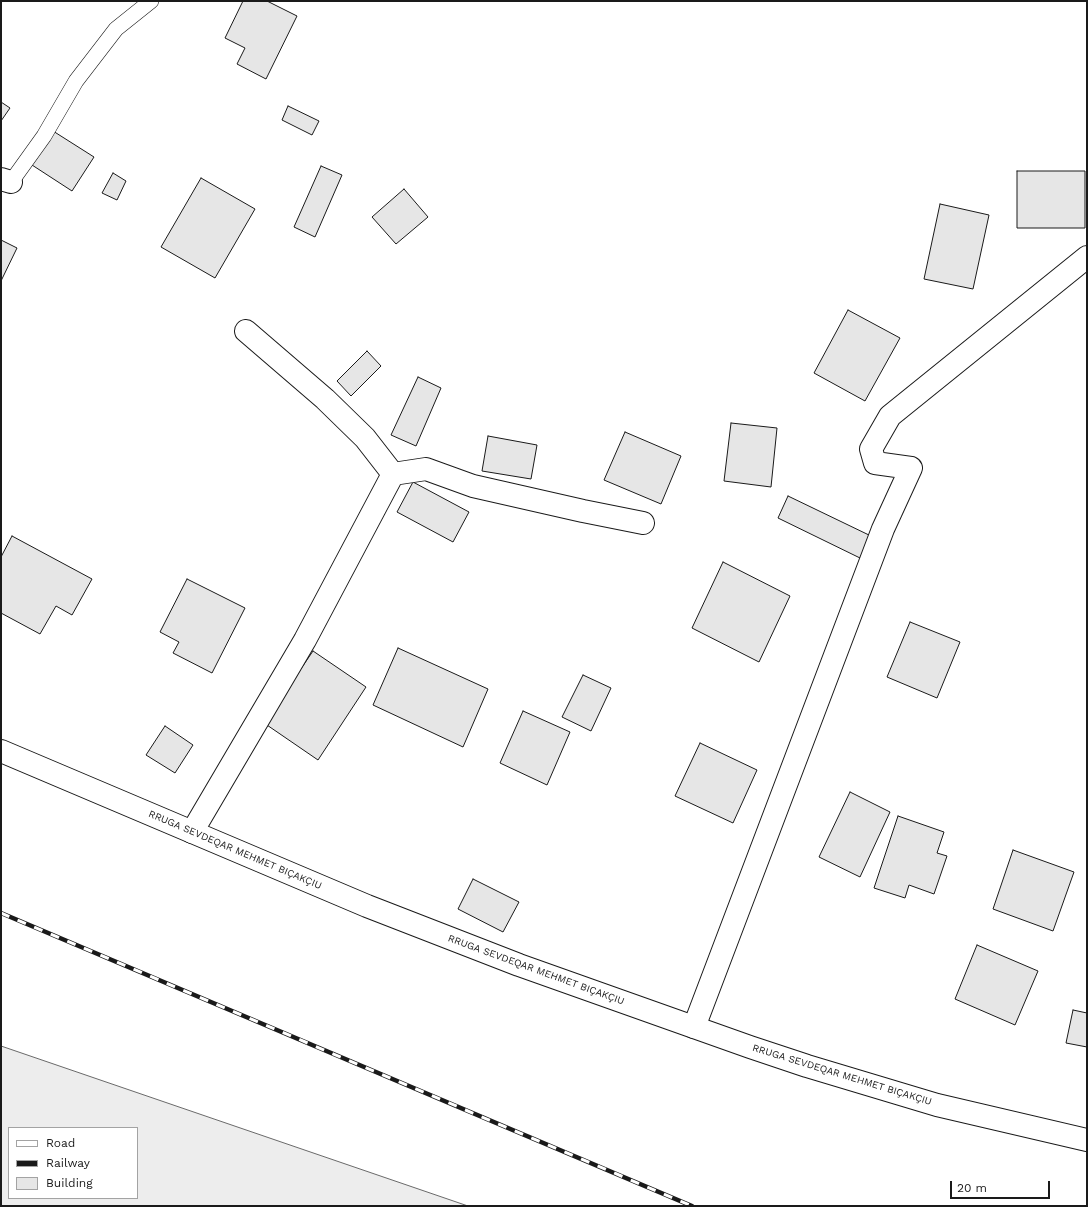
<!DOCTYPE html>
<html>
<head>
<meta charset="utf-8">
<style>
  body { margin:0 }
  #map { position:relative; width:1088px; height:1207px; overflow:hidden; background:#fff; font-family:"Work Sans",sans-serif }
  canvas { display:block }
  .frame { position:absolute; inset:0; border:2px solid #1a1a1a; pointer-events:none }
  .legend { position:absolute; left:8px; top:1127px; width:130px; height:72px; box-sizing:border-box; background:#fff; border:1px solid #a3a3a3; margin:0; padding:5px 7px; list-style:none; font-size:12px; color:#1a1a1a }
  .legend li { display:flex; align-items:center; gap:8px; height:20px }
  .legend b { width:20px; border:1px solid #a3a3a3 }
  .scale { position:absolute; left:950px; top:1181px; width:100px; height:18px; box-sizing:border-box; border:2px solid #1a1a1a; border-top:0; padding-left:5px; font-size:12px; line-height:14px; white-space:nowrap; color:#1a1a1a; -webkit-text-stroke:3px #fff; paint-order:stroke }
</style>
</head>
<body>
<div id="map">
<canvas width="1088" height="1207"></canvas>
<div class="frame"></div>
<ul class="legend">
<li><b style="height:5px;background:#fff"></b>Road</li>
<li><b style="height:5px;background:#1a1a1a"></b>Railway</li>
<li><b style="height:11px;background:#e6e6e6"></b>Building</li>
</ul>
<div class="scale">20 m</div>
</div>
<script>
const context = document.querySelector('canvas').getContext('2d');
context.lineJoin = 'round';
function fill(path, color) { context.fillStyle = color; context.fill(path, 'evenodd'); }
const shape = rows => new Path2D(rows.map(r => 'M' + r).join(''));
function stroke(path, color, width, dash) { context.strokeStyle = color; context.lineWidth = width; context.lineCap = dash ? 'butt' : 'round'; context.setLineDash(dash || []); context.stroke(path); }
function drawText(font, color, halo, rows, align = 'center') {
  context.font = font + ' "Work Sans",sans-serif'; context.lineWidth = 3; context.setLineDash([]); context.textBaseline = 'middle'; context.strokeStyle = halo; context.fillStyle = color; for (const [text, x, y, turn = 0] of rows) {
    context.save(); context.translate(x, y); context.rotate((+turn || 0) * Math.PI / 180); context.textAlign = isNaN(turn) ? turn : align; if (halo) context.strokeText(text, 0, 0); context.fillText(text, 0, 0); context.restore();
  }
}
const built = shape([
  [1,1046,468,1206,1,1206,1,1046],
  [9,1128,137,1128,137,1198,9,1198,9,1128]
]);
const building = shape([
  [243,1,267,1,297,16,266,79,237,64,245,48,225,38,243,1],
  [1,102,10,108,1,121,1,102],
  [288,106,319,121,312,135,282,120,288,106],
  [53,131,94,157,72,191,32,165,53,131],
  [321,166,342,175,315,237,294,227,321,166],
  [1017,171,1085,171,1085,228,1017,228,1017,171],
  [113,173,126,181,117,200,102,193,113,173],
  [201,178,255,209,215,278,161,247,201,178],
  [404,189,428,217,396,244,372,217,404,189],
  [940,204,989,215,973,289,924,279,940,204],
  [1,240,17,248,1,281,1,240],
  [848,310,900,338,865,401,814,373,848,310],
  [367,351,381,366,351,396,337,381,367,351],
  [418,377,441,388,416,446,391,435,418,377],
  [731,423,777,428,771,487,724,481,731,423],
  [625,432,681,456,661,504,604,480,625,432],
  [488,436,537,445,531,479,482,471,488,436],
  [413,482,469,512,453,542,397,512,413,482],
  [788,496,871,536,860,558,778,518,788,496],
  [12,536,92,579,72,615,56,606,40,634,1,613,1,557,12,536],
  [723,562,790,596,759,662,692,628,723,562],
  [187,579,245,608,212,673,173,653,179,642,160,632,187,579],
  [910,622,960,642,937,698,887,677,910,622],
  [398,648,488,689,463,747,373,705,398,648],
  [313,651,366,687,318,760,264,723,313,651],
  [583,675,611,688,591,731,562,717,583,675],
  [523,711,570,732,547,785,500,763,523,711],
  [165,726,193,745,175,773,146,755,165,726],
  [700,743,757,770,733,823,675,796,700,743],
  [850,792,890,812,860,877,819,857,850,792],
  [898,816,944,832,937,853,947,856,934,894,909,885,905,898,874,888,898,816],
  [1013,850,1074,872,1053,931,993,909,1013,850],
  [473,879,519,902,503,932,458,909,473,879],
  [977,945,1038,971,1015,1025,955,999,977,945],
  [1073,1010,1087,1013,1087,1047,1066,1043,1073,1010]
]);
const service = shape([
  [11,182,44,136,76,81,116,29,151,1]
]);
const minor = shape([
  [1,179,11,182],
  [246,331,325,399,365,438,393,474,426,469,473,486,583,511,643,523],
  [192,832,305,640,393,474],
  [694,1027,883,529,911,468,875,463,871,449,890,416,1087,257]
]);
const primary = shape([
  [1,751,367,906,519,965,750,1047,807,1066,937,1105,1087,1140]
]);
const rail = shape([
  [1,913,692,1206]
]);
const streetNames = [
  ["RRUGA SEVDEQAR MEHMET BIÇAKÇIU",235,850,23],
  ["RRUGA SEVDEQAR MEHMET BIÇAKÇIU",536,970,20],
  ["RRUGA SEVDEQAR MEHMET BIÇAKÇIU",842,1075,17]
];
fill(built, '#ededed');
stroke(built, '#6a6a6a', 1);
fill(building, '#e6e6e6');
stroke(building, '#1a1a1a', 1);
stroke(service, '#1a1a1a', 16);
stroke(minor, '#1a1a1a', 24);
stroke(primary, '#1a1a1a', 24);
stroke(service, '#fff', 15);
stroke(minor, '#fff', 22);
stroke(primary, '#fff', 22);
stroke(rail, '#1a1a1a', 4.5);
stroke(rail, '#fff', 3, [9]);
drawText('10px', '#1a1a1a', '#fff', streetNames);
</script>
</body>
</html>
